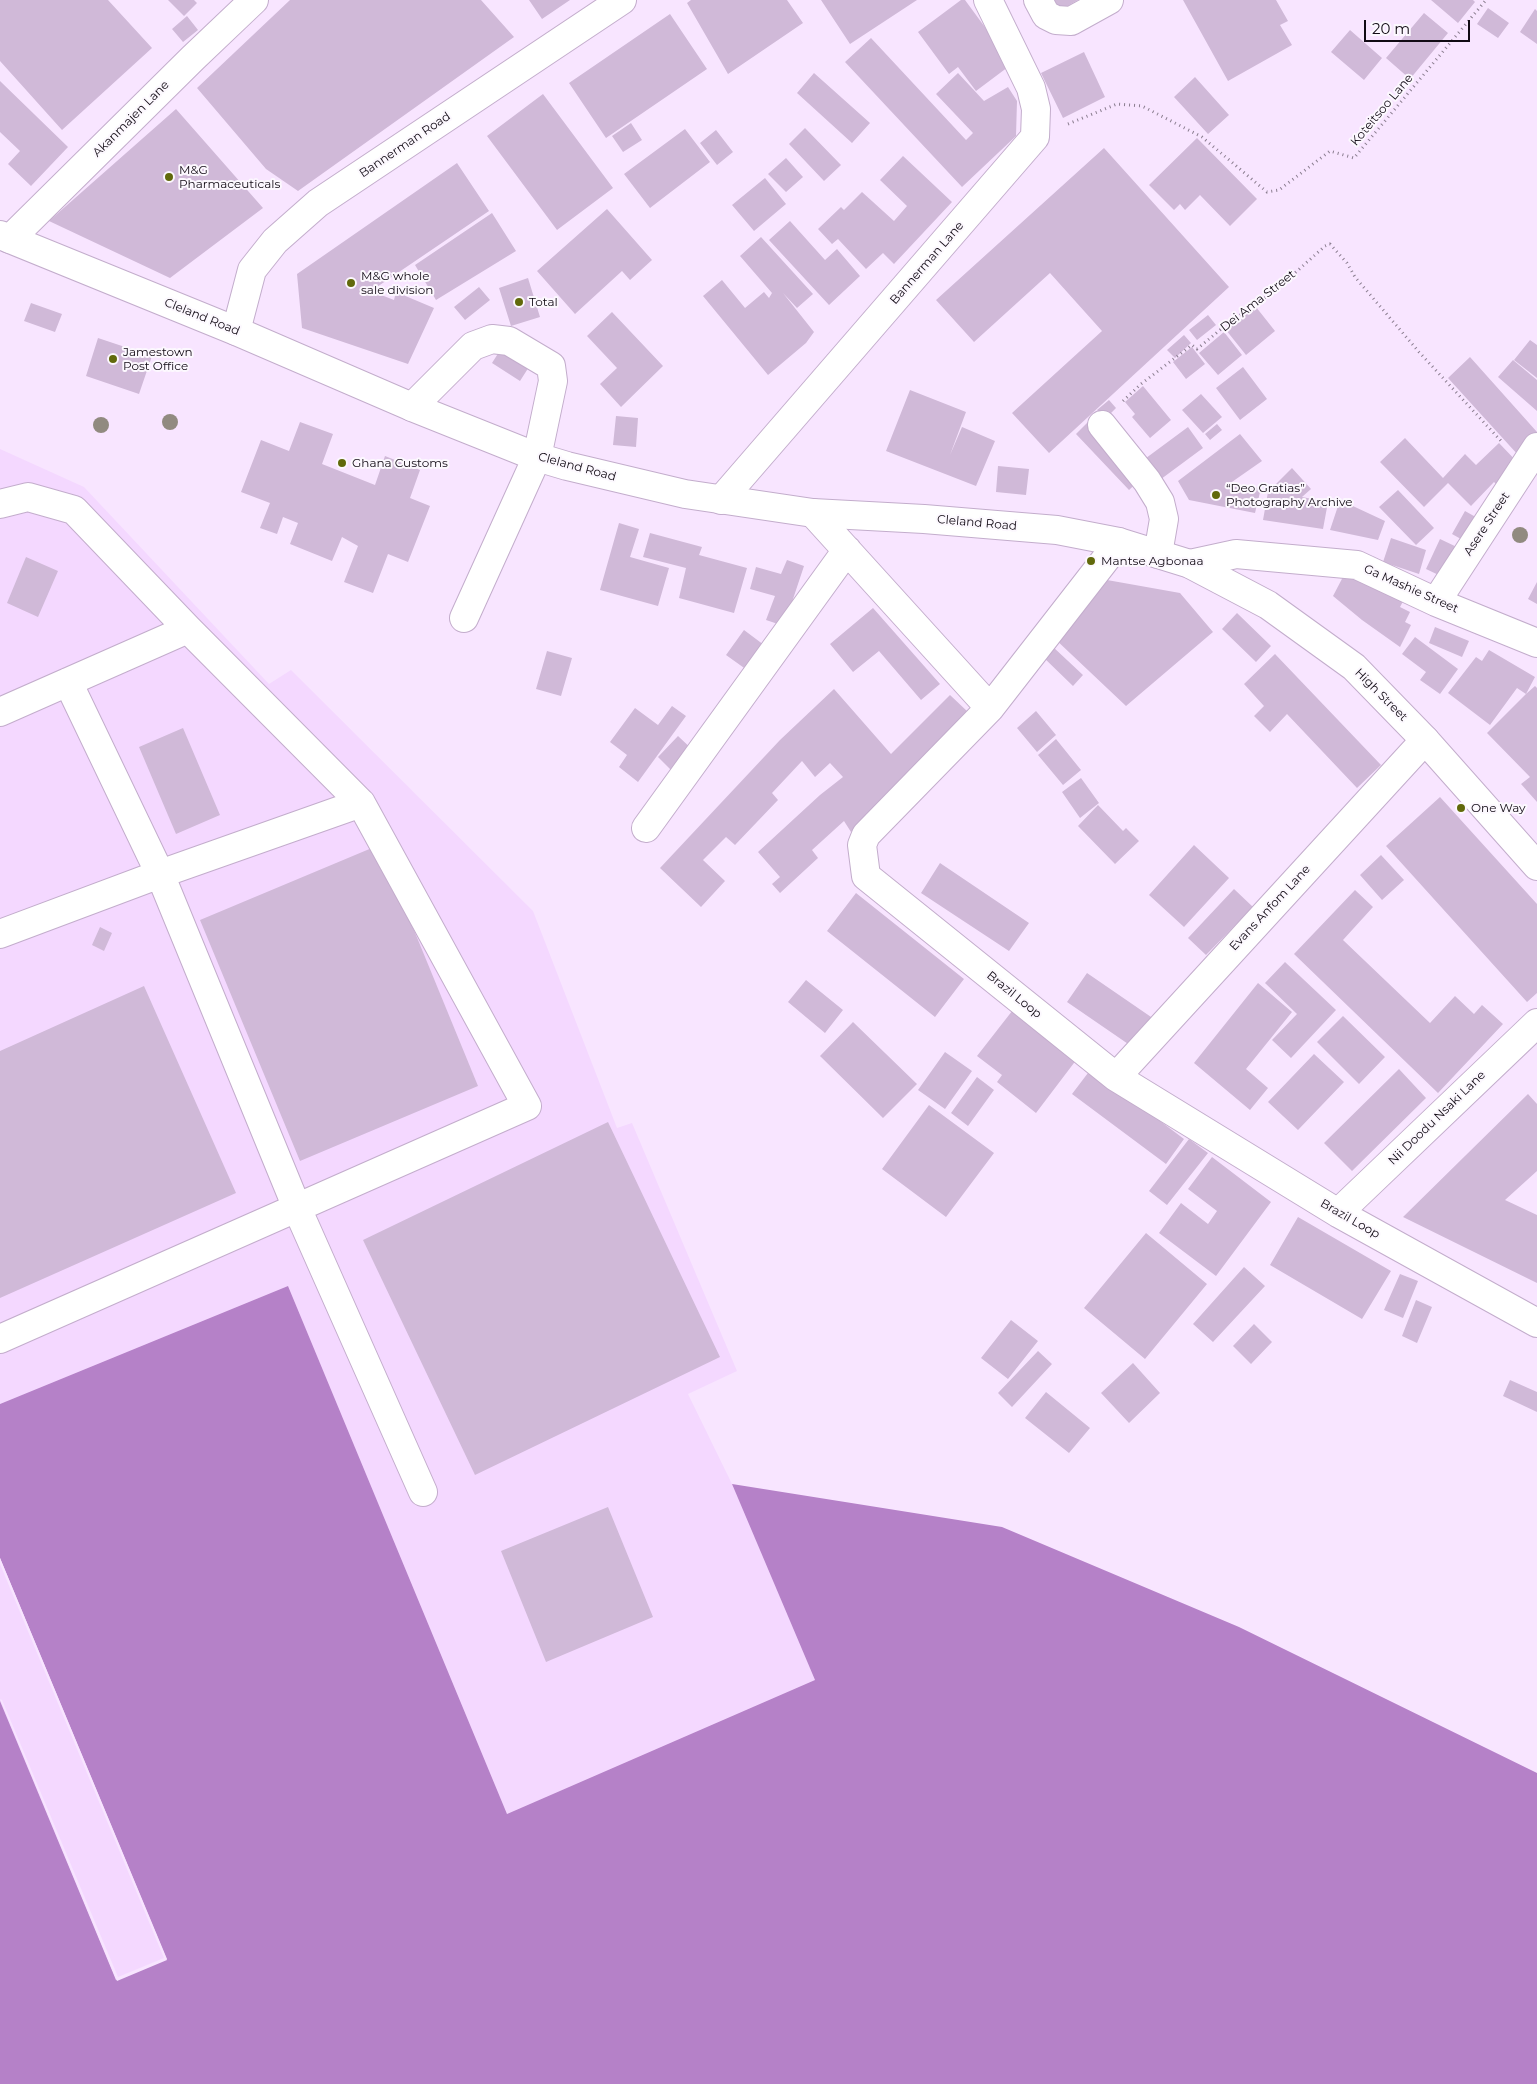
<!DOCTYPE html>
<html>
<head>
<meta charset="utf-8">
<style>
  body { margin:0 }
  #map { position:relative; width:1537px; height:2084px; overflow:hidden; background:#f8e5ff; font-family:Montserrat,sans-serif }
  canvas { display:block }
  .scale { position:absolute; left:1364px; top:20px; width:106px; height:22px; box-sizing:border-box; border:2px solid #110a14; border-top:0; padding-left:6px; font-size:15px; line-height:18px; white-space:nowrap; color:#110a14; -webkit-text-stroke:4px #fcf8fe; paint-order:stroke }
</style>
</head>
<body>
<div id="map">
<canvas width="1537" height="2084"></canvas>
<div class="scale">20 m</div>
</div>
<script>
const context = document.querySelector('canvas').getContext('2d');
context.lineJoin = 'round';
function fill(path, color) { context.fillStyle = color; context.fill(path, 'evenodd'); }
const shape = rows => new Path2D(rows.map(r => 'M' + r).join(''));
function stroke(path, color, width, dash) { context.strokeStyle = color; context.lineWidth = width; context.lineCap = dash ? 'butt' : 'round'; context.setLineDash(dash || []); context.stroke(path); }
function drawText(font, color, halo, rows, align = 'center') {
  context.font = font + ' Montserrat,sans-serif'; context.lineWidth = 4; context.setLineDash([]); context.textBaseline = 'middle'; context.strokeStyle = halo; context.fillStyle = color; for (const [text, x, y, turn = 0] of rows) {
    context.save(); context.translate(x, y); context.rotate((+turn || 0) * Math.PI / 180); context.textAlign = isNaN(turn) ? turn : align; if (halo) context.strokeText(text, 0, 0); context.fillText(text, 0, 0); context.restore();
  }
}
const built = shape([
  [0,449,84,487,269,684,291,670,533,911,617,1128,632,1123,737,1371,688,1394,732,1484,815,1680,507,1814,288,1286,0,1404],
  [0,1558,167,1960,117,1981,0,1701]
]);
const water = shape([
  [288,1286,507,1814,815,1680,732,1484,1002,1527,1239,1627,1537,1773,1537,2084,0,2084,0,1701,116,1980,167,1959,0,1558,0,1404]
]);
const pier = shape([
  [0,1558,167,1960,117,1981,0,1699,2,1700,118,1977,164,1958,0,1564]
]);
const building = shape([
  [0,0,108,0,152,48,62,130,0,61],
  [168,0,194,0,197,3,184,16],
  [290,0,481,0,514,37,298,191,266,169,197,88],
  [529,0,570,0,542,19],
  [691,0,787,0,803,23,728,74,687,3],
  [821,0,917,0,850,44],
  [961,0,965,0,1012,64,976,91,958,67,949,74,918,32],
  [1045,0,1078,0,1053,14],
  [1183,0,1276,0,1288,21,1280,25,1292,45,1228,81],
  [1431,0,1473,0,1475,2,1458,23],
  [1488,8,1509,23,1498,38,1477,24],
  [1535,9,1537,11,1537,44,1520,32],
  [1424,13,1448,33,1410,79,1386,58],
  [670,14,707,69,606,138,569,83],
  [187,16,198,30,183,42,172,29],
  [1350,30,1382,58,1364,80,1331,52],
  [871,38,966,140,973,133,936,94,958,73,984,101,1008,87,1017,101,1016,136,962,187,845,62],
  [1084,52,1105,97,1063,118,1041,73],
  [814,73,870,123,852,143,797,93],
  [1195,77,1229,115,1208,134,1174,97],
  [0,81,68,147,31,186,8,164,20,151,0,132],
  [543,94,613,188,557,230,487,136],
  [176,109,263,208,170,278,49,221],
  [631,123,642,140,623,152,612,136],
  [805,128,841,165,824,181,789,144],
  [685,129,710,162,650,208,624,174],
  [716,130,733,152,717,165,700,143],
  [1197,138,1257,199,1230,226,1200,195,1185,210,1180,204,1174,210,1149,185],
  [1104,148,1229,287,1049,453,1012,413,1102,331,1050,273,974,342,936,300],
  [903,156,952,202,894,264,883,253,866,269,838,239,832,244,818,229,841,207,844,210,862,192,894,221,907,206,880,180],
  [786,158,803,177,786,192,768,174],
  [457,163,489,211,371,291,394,300,396,292,434,308,408,364,302,328,297,274],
  [765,178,786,204,754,231,732,205],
  [607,209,652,260,630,280,622,271,575,314,537,271],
  [492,213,516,251,436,300,415,265],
  [790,221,825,260,837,249,860,276,829,305,769,240],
  [761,237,813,294,797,308,783,293,814,332,806,343,768,375,703,296,722,280,745,308,764,292,769,298,772,293,740,256],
  [528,278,540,317,511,326,499,288],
  [479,287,490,300,465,320,454,307],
  [31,303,62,314,55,332,24,321],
  [1256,307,1275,331,1246,355,1226,330],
  [612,312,663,366,621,407,600,384,617,368,587,336],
  [1208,315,1216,325,1197,340,1189,330],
  [1224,332,1242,355,1218,375,1199,353],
  [1184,335,1191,343,1175,358,1167,350],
  [98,338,152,356,139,394,86,376],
  [1530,340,1537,345,1537,378,1514,360],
  [506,341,534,359,520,381,492,363],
  [1192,347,1205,364,1186,379,1173,362],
  [1470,357,1537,432,1537,439,1519,456,1448,378],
  [1513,360,1537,380,1537,411,1498,377],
  [1243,367,1267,399,1240,420,1216,388],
  [1143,386,1171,420,1150,438,1132,417,1135,414,1125,402],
  [910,390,966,412,950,455,962,427,995,441,976,486,886,451],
  [1201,394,1222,417,1203,433,1182,410],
  [1109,400,1116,408,1105,419,1097,410],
  [616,416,638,418,636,447,613,445],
  [1093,417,1142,478,1129,490,1076,434],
  [300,422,333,434,322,464,375,485,385,456,420,470,410,498,430,506,408,562,388,554,373,593,344,582,358,546,342,537,332,561,290,544,298,523,283,517,277,534,260,528,270,503,241,492,261,440,289,451],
  [1217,424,1222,430,1210,440,1205,434],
  [1188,427,1203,448,1153,485,1138,464],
  [1240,434,1262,461,1229,484,1261,488,1255,513,1189,500,1178,481],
  [1405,438,1443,478,1465,454,1476,465,1499,443,1520,465,1499,487,1494,482,1471,506,1448,483,1424,507,1380,462],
  [998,466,1029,469,1026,495,996,492],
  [1292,468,1311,489,1302,497,1328,502,1323,529,1263,520,1268,492],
  [1398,490,1434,528,1416,545,1379,507],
  [1340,500,1385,521,1378,540,1330,530],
  [1465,511,1481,520,1468,543,1452,534],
  [619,523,639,529,630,557,669,568,658,606,600,590],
  [650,533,702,547,699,555,747,568,734,613,679,598,686,568,643,557],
  [1391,538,1426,550,1419,574,1383,562],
  [1440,539,1461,549,1447,579,1426,569],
  [26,557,58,571,38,617,7,603],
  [787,560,804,566,784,626,766,620,775,596,750,589,756,567,781,574],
  [1344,575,1407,594,1400,607,1410,612,1405,622,1411,625,1400,647,1362,620,1333,596],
  [1107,580,1180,593,1213,632,1126,706,1053,637,1078,606],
  [1537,582,1537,604,1528,599],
  [873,608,940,684,921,700,879,651,853,672,830,644],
  [1237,613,1271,646,1256,662,1222,629],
  [1435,627,1469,641,1462,657,1429,643],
  [744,630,764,645,747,670,726,655],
  [1415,637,1458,669,1440,694,1420,680,1426,672,1402,654],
  [1052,646,1083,675,1073,686,1042,656],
  [1489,650,1535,677,1526,694,1535,686,1537,688,1537,802,1521,784,1530,777,1487,733,1526,694,1517,688,1490,725,1448,693,1476,657,1482,661],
  [547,651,572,658,561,696,536,689],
  [1275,654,1381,765,1357,788,1287,714,1270,732,1254,716,1264,706,1244,684],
  [834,689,891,754,950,695,968,712,934,758,851,832,844,821,812,850,818,858,780,893,772,884,780,877,758,852,820,795,843,777,830,763,815,777,802,761,772,793,778,800,735,845,726,837,703,860,725,881,701,907,660,868,780,740],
  [672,706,686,716,638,782,619,767,627,755,610,742,635,708,658,725],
  [1036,711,1056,735,1037,752,1017,728],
  [183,728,220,815,176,834,139,747],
  [678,736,696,753,675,774,658,757],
  [1056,739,1081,770,1063,785,1038,755],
  [1081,778,1099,803,1080,818,1062,792],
  [1440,797,1537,904,1537,993,1527,1002,1386,846],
  [1098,805,1123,831,1126,828,1139,841,1115,864,1078,826],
  [379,845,478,1086,300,1161,200,920],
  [1194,845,1229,878,1184,927,1149,895],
  [1381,855,1404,880,1382,900,1360,875],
  [940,863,1029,923,1009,951,921,893],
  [1234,889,1253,907,1206,955,1188,938],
  [1355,890,1373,907,1343,940,1430,1023,1455,996,1474,1014,1482,1005,1503,1024,1438,1093,1294,954],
  [856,893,964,979,935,1017,827,931],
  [100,927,112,933,104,951,92,945],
  [1285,962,1336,1010,1291,1058,1272,1040,1297,1014,1265,983],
  [1087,973,1154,1019,1134,1048,1067,1002],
  [806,980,843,1010,825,1033,788,1002],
  [1258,983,1292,1012,1246,1069,1268,1088,1250,1110,1194,1063],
  [144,986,236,1193,0,1298,0,1051],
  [1016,1006,1080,1055,1036,1113,997,1082,1002,1075,977,1056],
  [1343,1016,1385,1057,1359,1084,1317,1042],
  [853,1022,917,1084,883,1118,820,1056],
  [945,1052,972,1071,945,1109,918,1090],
  [1314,1054,1344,1082,1298,1130,1268,1102],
  [1091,1069,1184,1139,1166,1164,1072,1094],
  [1399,1069,1426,1098,1352,1171,1324,1143],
  [977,1077,994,1090,968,1126,951,1113],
  [1528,1094,1537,1104,1537,1171,1505,1200,1537,1215,1537,1283,1403,1217],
  [929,1105,994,1153,946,1217,882,1169],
  [608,1122,720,1357,475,1475,363,1240],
  [1189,1139,1208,1153,1167,1205,1149,1191],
  [1212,1157,1271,1202,1216,1276,1159,1233,1181,1203,1208,1224,1217,1211,1188,1189],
  [1298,1217,1391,1271,1362,1319,1270,1265],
  [1146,1233,1207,1284,1145,1359,1084,1308],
  [1244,1267,1265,1286,1213,1342,1193,1324],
  [1400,1274,1418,1281,1403,1318,1384,1310],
  [1416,1300,1432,1307,1417,1343,1402,1336],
  [1011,1320,1038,1341,1008,1379,981,1358],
  [1254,1324,1272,1342,1251,1364,1233,1346],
  [1038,1351,1052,1364,1012,1407,998,1393],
  [1133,1363,1160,1393,1129,1423,1101,1393],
  [1510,1380,1537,1392,1537,1412,1503,1396],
  [1046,1392,1090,1428,1069,1453,1025,1418],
  [608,1507,653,1617,546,1662,501,1551]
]);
const path = shape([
  [1068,124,1117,104,1142,106,1202,137,1267,192,1279,190,1330,151,1354,158,1486,0],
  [1123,401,1141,384,1192,345,1197,349,1226,325,1276,290,1325,246,1330,244,1347,263,1355,277,1419,352,1502,442]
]);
const minor = shape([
  [1038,0,1046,15,1056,20,1071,21,1109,0],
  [10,239,193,58,254,0],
  [236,331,252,270,275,241,318,203,622,0],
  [412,407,473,346,492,339,509,341,551,366,553,381,537,457,464,618],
  [1102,425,1147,481,1160,502,1164,519,1158,554],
  [721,500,1035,137,1036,109,1031,88,988,0],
  [0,504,28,497,74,510,188,629,361,803,527,1106,0,1339],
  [813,513,990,708],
  [1119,542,990,708,866,835,862,845,866,876,1116,1077,1338,1213,1537,1323],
  [1190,564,1236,554,1357,565,1436,602,1537,643],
  [1436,602,1537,447],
  [68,682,160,874,297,1208,423,1492],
  [0,712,188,629],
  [646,828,847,550],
  [0,934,160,874,361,803],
  [1116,1077,1425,740],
  [1338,1213,1537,1023]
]);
const major = shape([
  [0,235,236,331,412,407,537,457,567,466,685,494,813,513,924,519,1057,530,1119,542,1190,564,1268,605,1354,667,1425,740,1537,866]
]);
const trees = [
  [170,422],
  [101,425],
  [1520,535]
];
const markers = [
  [169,177,5,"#61690b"],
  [351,283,5,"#61690b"],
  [519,302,5,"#61690b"],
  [113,359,5,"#61690b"],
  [342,463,5,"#61690b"],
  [1216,495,5,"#61690b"],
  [1091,561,5,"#61690b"],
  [1461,808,5,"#61690b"]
];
const streetNames = [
  ["Koteitsoo Lane",1382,110,-50],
  ["Akanmajen Lane",131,119,-45],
  ["Bannerman Road",405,145,-34],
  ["Bannerman Lane",927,263,-49],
  ["Dei Ama Street",1258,301,-38],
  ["Cleland Road",202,317,22],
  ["Cleland Road",577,467,15],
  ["Cleland Road",977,523,5],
  ["Asere Street",1487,524,-57],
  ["Ga Mashie Street",1411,589,24],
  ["High Street",1381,695,45],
  ["Evans Anfom Lane",1270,908,-47],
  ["Brazil Loop",1014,995,39],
  ["Nii Doodu Nsaki Lane",1437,1118,-44],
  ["Brazil Loop",1350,1219,30]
];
const poiNames = [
  ["M&G",179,170],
  ["Pharmaceuticals",179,184],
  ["M&G whole",361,276],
  ["sale division",361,290],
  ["Total",529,302],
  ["Jamestown",123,352],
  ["Post Office",123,366],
  ["Ghana Customs",352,463],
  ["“Deo Gratias”",1226,488],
  ["Photography Archive",1226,502],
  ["Mantse Agbonaa",1101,561],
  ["One Way",1471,808]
];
fill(built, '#f4d8ff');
fill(water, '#b581c8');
fill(pier, '#f8e5ff');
fill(building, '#d0b9d8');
stroke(minor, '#c3adcc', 30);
stroke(major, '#c3adcc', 30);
stroke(path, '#8b7e90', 3, [1, 4]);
stroke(minor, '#fff', 28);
stroke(major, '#fff', 28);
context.fillStyle = '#918a80';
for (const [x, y] of trees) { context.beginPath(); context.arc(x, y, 8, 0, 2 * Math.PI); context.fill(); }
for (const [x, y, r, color] of markers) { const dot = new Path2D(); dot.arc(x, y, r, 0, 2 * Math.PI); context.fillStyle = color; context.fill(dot); stroke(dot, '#fcf8fe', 2); }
drawText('12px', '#110a14', '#fcf8fe', streetNames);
drawText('12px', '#110a14', '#fcf8fe', poiNames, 'left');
</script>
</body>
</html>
